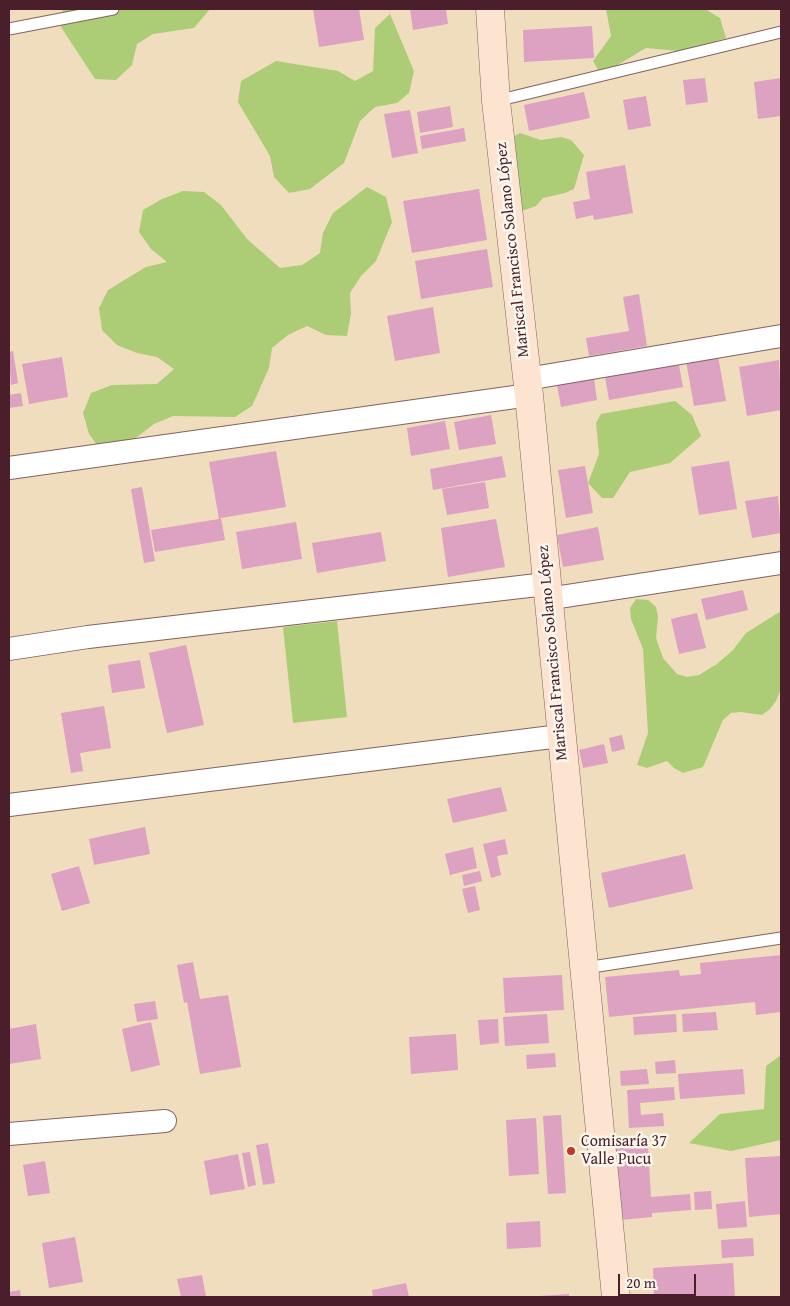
<!DOCTYPE html>
<html>
<head>
<meta charset="utf-8">
<style>
  body { margin:0 }
  #map { position:relative; width:790px; height:1306px; overflow:hidden; background:#f0ddbd; font-family:"Gentium Book Plus",serif }
  canvas { display:block }
  .frame { position:absolute; inset:0; border:10px solid #4a1f2b; pointer-events:none }
  .scale { position:absolute; left:618px; top:1274px; width:78px; height:22px; box-sizing:border-box; border:2px solid #4a1f2b; border-top:0; padding-left:6px; font-size:15px; line-height:18px; white-space:nowrap; color:#4a1f2b; -webkit-text-stroke:4px #fbf7ec; paint-order:stroke }
</style>
</head>
<body>
<div id="map">
<canvas width="790" height="1306"></canvas>
<div class="frame"></div>
<div class="scale">20 m</div>
</div>
<script>
const context = document.querySelector('canvas').getContext('2d');
context.lineJoin = 'round';
function fill(path, color) { context.fillStyle = color; context.fill(path, 'evenodd'); }
const shape = rows => new Path2D(rows.map(r => 'M' + r).join(''));
function stroke(path, color, width, dash) { context.strokeStyle = color; context.lineWidth = width; context.lineCap = dash ? 'butt' : 'round'; context.setLineDash(dash || []); context.stroke(path); }
function drawText(font, color, halo, rows, align = 'center') {
  context.font = font + ' "Gentium Book Plus",serif'; context.lineWidth = 5; context.setLineDash([]); context.textBaseline = 'middle'; context.strokeStyle = halo; context.fillStyle = color; for (const [text, x, y, turn = 0] of rows) {
    context.save(); context.translate(x, y); context.rotate((+turn || 0) * Math.PI / 180); context.textAlign = isNaN(turn) ? turn : align; if (halo) context.strokeText(text, 0, 0); context.fillText(text, 0, 0); context.restore();
  }
}
const green = shape([
  [63,9,210,9,194,28,153,34,137,44,132,65,116,80,95,79,61,27],
  [606,9,705,9,720,18,726,38,716,41,700,53,646,48,609,70,598,70,593,61,611,36],
  [390,14,414,71,409,93,397,103,375,107,360,121,344,163,310,189,289,193,274,177,270,156,238,102,241,81,276,61,338,71,355,81,373,71,375,28],
  [520,133,541,140,561,137,571,140,584,155,574,189,565,193,543,198,536,206,525,210,514,209,511,138],
  [367,187,386,197,392,222,376,261,361,276,350,293,351,314,347,336,326,335,307,326,288,335,272,348,269,368,252,406,235,417,173,416,154,424,121,449,101,450,89,434,83,413,91,393,112,385,157,384,174,369,157,357,137,353,117,345,102,330,99,308,108,290,146,267,167,262,151,249,139,232,143,210,162,199,183,191,204,192,221,205,247,239,280,268,302,265,320,253,323,233,333,213],
  [675,401,692,415,701,436,670,463,630,472,613,498,602,498,588,483,599,454,596,423,601,414],
  [636,599,648,600,656,607,658,617,656,638,663,658,677,674,687,677,699,675,717,664,733,650,746,633,781,611,781,689,776,701,770,709,762,715,741,712,731,713,723,720,703,767,683,773,674,768,667,761,647,768,637,765,648,733,643,649,631,619,630,608],
  [337,621,347,717,293,723,283,627],
  [781,1055,781,1140,731,1151,689,1143,720,1114,764,1109,766,1066]
]);
const building = shape([
  [313,9,359,9,364,40,319,47],
  [410,9,446,9,448,24,413,30],
  [592,26,594,58,524,62,523,30],
  [705,78,708,102,686,105,683,80],
  [781,78,781,116,758,119,754,82],
  [584,92,590,118,529,131,524,105],
  [646,96,651,126,628,130,623,100],
  [450,106,453,127,420,133,417,112],
  [410,110,418,153,392,158,384,114],
  [464,128,466,141,422,149,420,136],
  [625,165,633,213,594,220,593,215,576,219,573,202,590,199,586,172],
  [479,189,487,240,412,253,403,201],
  [487,249,493,287,421,299,415,261],
  [639,294,647,346,589,356,586,338,629,331,623,297],
  [433,307,440,353,395,361,387,316],
  [13,351,18,383,11,385,9,352],
  [718,356,726,401,694,406,686,361],
  [62,357,68,397,29,404,22,364],
  [779,360,781,410,747,416,739,367],
  [679,365,683,387,609,400,605,377],
  [594,379,597,400,561,407,557,385],
  [21,393,23,406,9,408,9,395],
  [491,415,496,444,459,450,454,422],
  [445,421,450,449,411,456,407,428],
  [276,451,286,507,221,518,225,540,155,552,151,530,219,519,209,462],
  [502,456,506,477,433,490,430,469],
  [729,461,737,509,699,515,691,467],
  [585,466,593,513,566,518,558,470],
  [485,482,489,508,447,515,442,489],
  [142,487,155,561,144,563,131,489],
  [778,496,781,533,752,538,745,501],
  [496,519,505,567,448,577,441,528],
  [296,522,302,559,242,569,236,532],
  [598,527,604,560,563,567,557,535],
  [381,532,386,561,317,573,312,543],
  [743,590,748,610,706,620,701,599],
  [697,613,706,648,679,654,671,619],
  [186,645,204,725,167,733,149,653],
  [140,660,145,688,112,693,108,665],
  [104,706,111,748,80,753,83,771,71,773,61,713],
  [622,735,625,749,612,752,609,738],
  [604,744,608,763,583,768,579,750],
  [501,787,507,811,453,823,447,799],
  [145,827,150,854,94,865,89,839],
  [505,839,508,854,497,856,501,875,491,878,483,844],
  [473,847,477,868,450,875,445,854],
  [685,854,693,889,609,908,601,873],
  [79,866,90,903,62,911,51,874],
  [480,871,482,881,464,886,462,875],
  [475,886,480,910,468,913,462,889],
  [781,955,781,1012,756,1015,755,1002,609,1017,605,977,679,970,680,976,701,974,700,963],
  [193,962,200,999,228,995,241,1067,200,1074,187,1002,184,1003,177,965],
  [562,975,564,1010,505,1013,503,978],
  [155,1001,158,1019,137,1022,134,1004],
  [716,1012,718,1030,683,1032,682,1014],
  [547,1014,549,1043,505,1046,503,1017],
  [676,1014,677,1032,634,1035,633,1017],
  [498,1019,499,1043,480,1045,478,1020],
  [151,1022,160,1065,131,1072,122,1029],
  [36,1024,41,1059,9,1064,9,1029],
  [456,1034,458,1070,411,1074,409,1037],
  [555,1053,556,1067,527,1069,526,1055],
  [675,1060,676,1073,656,1074,655,1062],
  [647,1069,649,1084,621,1086,620,1071],
  [743,1069,745,1094,680,1099,678,1074],
  [674,1087,675,1100,640,1103,641,1115,663,1113,664,1126,629,1128,627,1090],
  [561,1115,566,1193,548,1194,543,1116],
  [536,1118,539,1174,509,1176,506,1120],
  [268,1143,275,1183,263,1185,256,1145],
  [648,1146,651,1197,690,1194,691,1210,652,1213,652,1217,621,1220,616,1148],
  [250,1152,256,1185,248,1187,242,1153],
  [238,1154,245,1189,210,1195,204,1161],
  [781,1156,781,1214,749,1217,745,1158],
  [45,1161,50,1193,28,1196,23,1165],
  [711,1191,712,1209,695,1210,694,1192],
  [745,1201,747,1227,718,1229,716,1204],
  [540,1221,541,1247,507,1249,506,1223],
  [75,1237,83,1282,49,1288,42,1243],
  [753,1238,754,1256,722,1258,721,1240],
  [733,1263,735,1297,654,1297,653,1268],
  [202,1275,206,1297,181,1297,177,1279],
  [406,1283,409,1297,373,1297,372,1290],
  [20,1290,21,1297,9,1297,9,1292],
  [569,1294,569,1297,540,1297,539,1296]
]);
const lane = shape([
  [9,29,113,9],
  [496,101,781,32],
  [585,968,781,938]
]);
const street = shape([
  [527,379,781,336],
  [9,468,529,395],
  [547,599,781,563],
  [9,649,88,637,546,584],
  [9,805,560,736],
  [9,1134,165,1121]
]);
const secondary = shape([
  [490,9,496,101,529,395,616,1297]
]);
const markers = [
  [571,1151,5,"#c8321e"]
];
const streetNames = [
  ["Mariscal Francisco Solano López",513,250,-96],
  ["Mariscal Francisco Solano López",553,653,-95]
];
const poiNames = [
  ["Comisaría 37",581,1142],
  ["Valle Pucu",581,1160]
];
fill(green, '#accd76');
fill(building, '#dda1c2');
stroke(lane, '#84625e', 13);
stroke(street, '#84625e', 24);
stroke(secondary, '#84625e', 29);
stroke(lane, '#fff', 11);
stroke(street, '#fff', 22);
stroke(secondary, '#fde4d1', 28);
for (const [x, y, r, color] of markers) { const dot = new Path2D(); dot.arc(x, y, r, 0, 2 * Math.PI); context.fillStyle = color; context.fill(dot); stroke(dot, '#fbf7ec', 2); }
drawText('16px', '#4a1f2b', '#fbf7ec', streetNames);
drawText('16px', '#4a1f2b', '#fbf7ec', poiNames, 'left');
</script>
</body>
</html>
